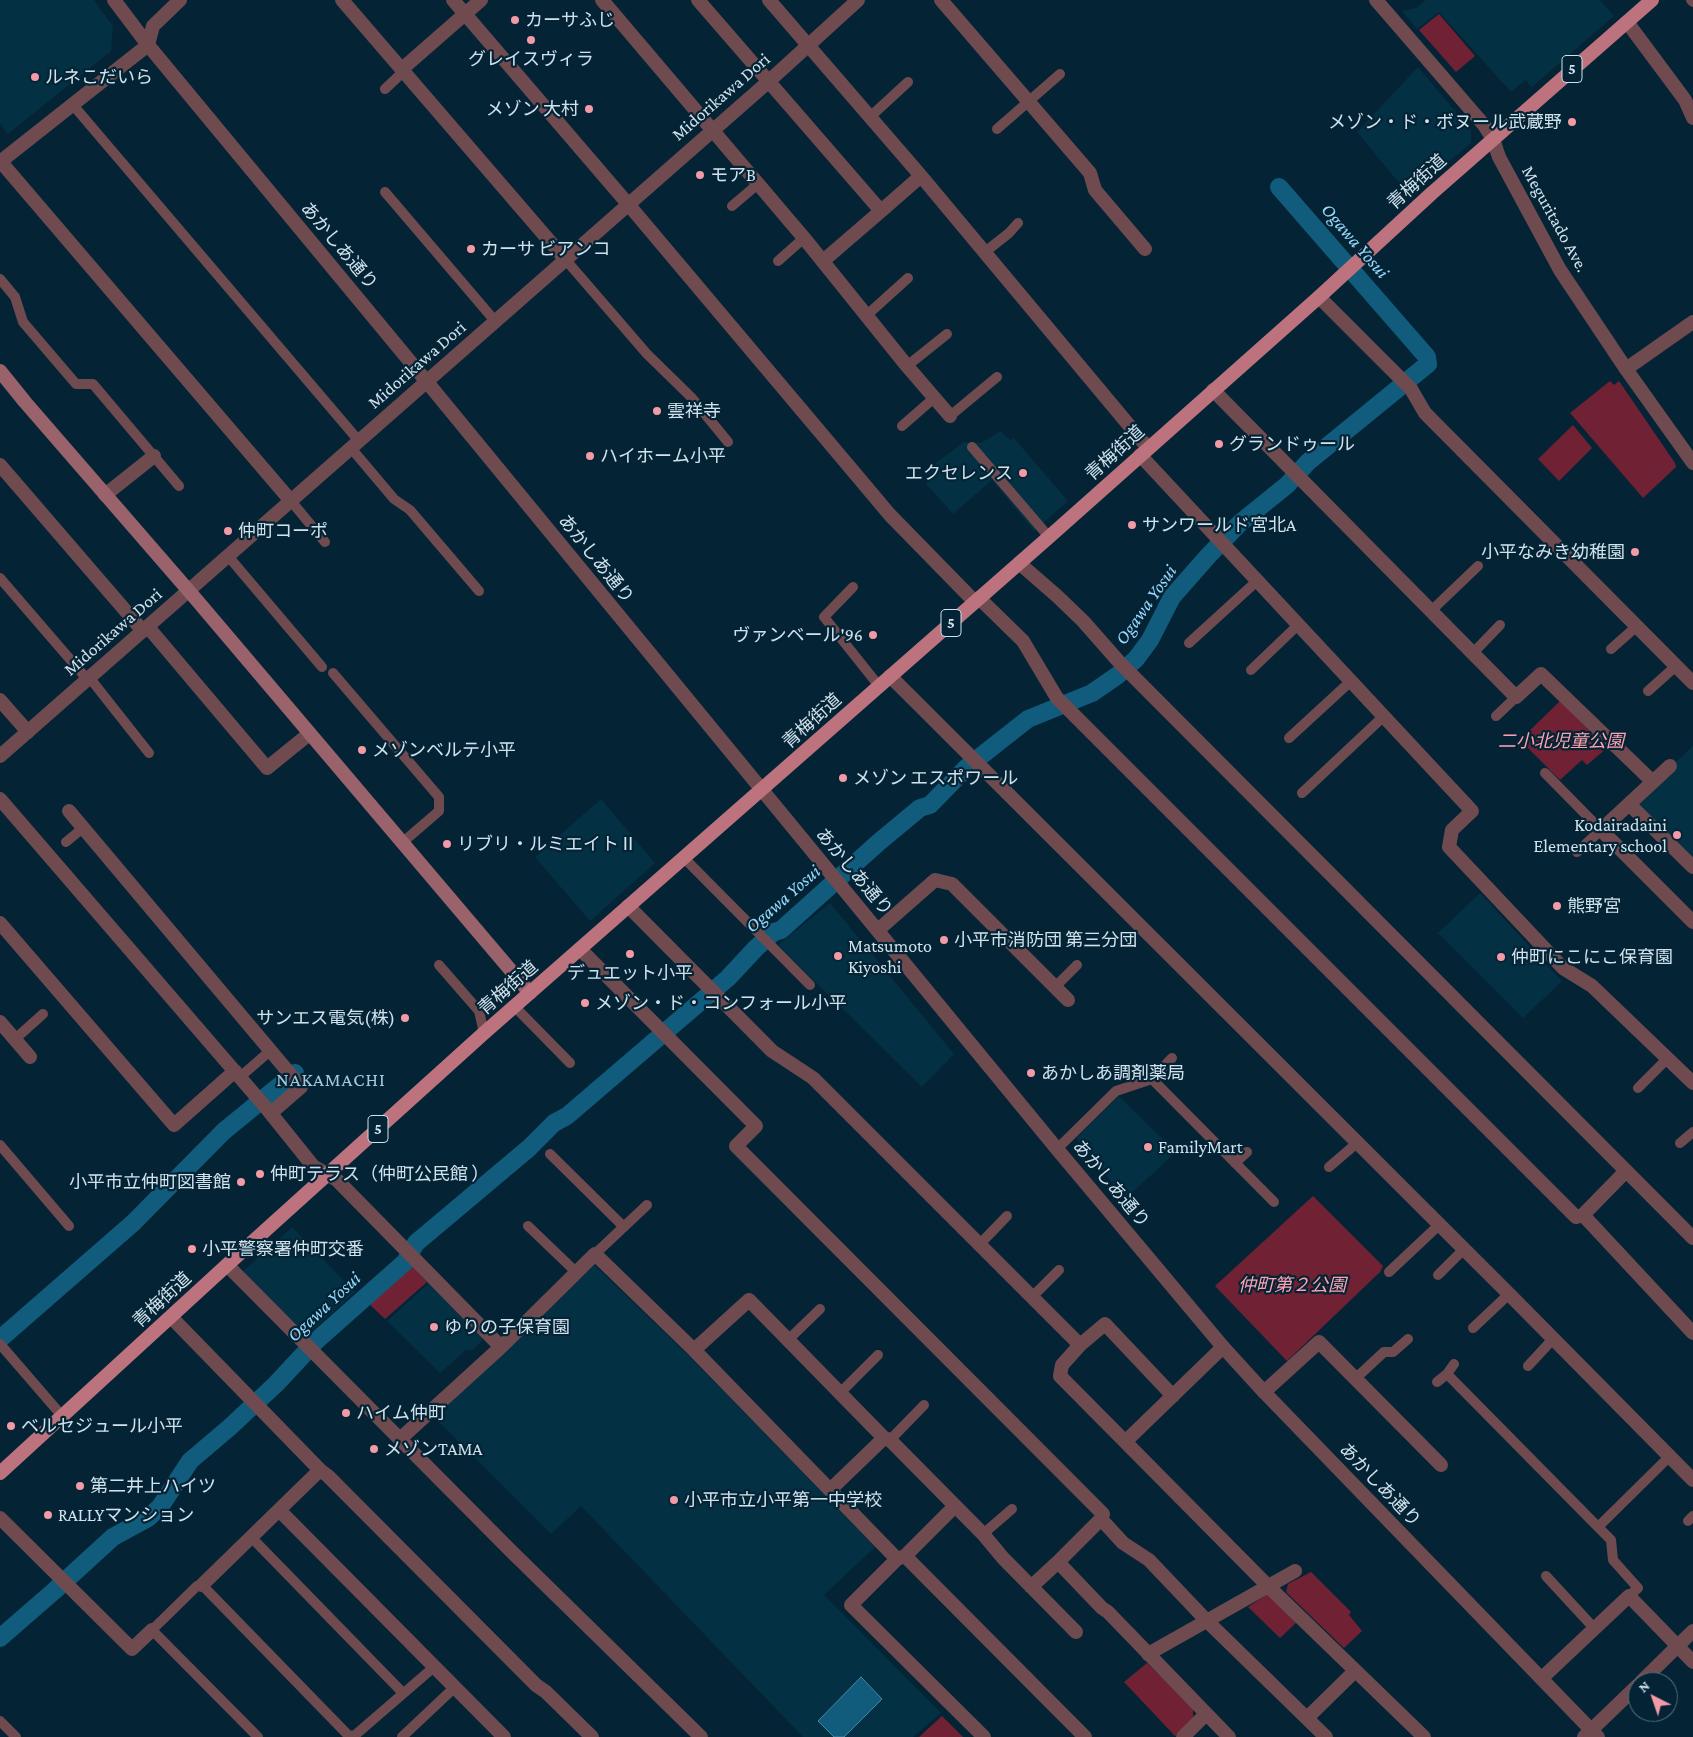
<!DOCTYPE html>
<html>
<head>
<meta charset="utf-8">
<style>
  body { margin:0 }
  #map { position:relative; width:1693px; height:1737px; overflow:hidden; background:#042435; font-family:"Crimson Pro",serif }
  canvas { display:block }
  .north { position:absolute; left:1628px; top:1672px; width:50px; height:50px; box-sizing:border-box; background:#042435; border:1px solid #56707f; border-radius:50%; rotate:319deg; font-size:14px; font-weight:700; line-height:20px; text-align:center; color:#d0e2ed }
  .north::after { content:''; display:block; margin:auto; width:18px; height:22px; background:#f39aa7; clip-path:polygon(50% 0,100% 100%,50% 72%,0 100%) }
</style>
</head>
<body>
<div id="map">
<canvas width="1693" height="1737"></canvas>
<div class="north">N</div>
</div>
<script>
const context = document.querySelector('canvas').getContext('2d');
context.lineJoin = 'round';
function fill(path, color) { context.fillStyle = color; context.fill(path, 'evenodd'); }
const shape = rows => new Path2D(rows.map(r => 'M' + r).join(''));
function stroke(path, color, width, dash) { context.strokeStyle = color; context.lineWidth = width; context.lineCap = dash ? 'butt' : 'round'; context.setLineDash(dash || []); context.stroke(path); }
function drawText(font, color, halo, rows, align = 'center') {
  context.font = font + ' "Crimson Pro","Noto Sans JP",serif'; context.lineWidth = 4.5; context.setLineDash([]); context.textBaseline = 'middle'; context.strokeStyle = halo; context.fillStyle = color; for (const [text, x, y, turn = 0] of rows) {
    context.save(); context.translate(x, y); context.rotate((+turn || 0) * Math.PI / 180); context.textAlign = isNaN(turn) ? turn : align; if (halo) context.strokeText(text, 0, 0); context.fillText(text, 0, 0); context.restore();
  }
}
const built = shape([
  [0,0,94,0,113,26,111,51,8,134,0,123],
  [1426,0,1600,0,1614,16,1531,88,1526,80,1511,92,1439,12,1417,29,1402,11,1416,8],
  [1418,67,1471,130,1471,143,1409,195,1357,132],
  [1001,431,1010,440,1014,438,1068,501,1034,531,992,480,953,514,926,484,929,468,964,442,981,443],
  [1693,746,1693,867,1629,804],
  [601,799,655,863,590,921,535,857],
  [1480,893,1562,981,1523,1018,1438,933],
  [830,903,954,1054,922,1087,778,945],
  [1119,1096,1176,1152,1125,1199,1076,1138],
  [292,1227,355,1292,307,1335,242,1272],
  [593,1264,689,1356,875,1547,824,1595,941,1713,913,1737,803,1737,581,1506,551,1534,434,1417],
  [430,1282,485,1338,472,1350,466,1350,440,1373,387,1321]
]);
const green = shape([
  [1439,14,1475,56,1456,72,1419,30],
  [1610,381,1614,385,1619,381,1675,463,1676,467,1643,498,1570,413],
  [1573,425,1592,448,1559,481,1538,459],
  [1560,701,1607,748,1587,765,1582,760,1560,780,1520,740],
  [1313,1196,1383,1266,1380,1272,1287,1361,1215,1286],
  [410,1264,427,1282,385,1319,367,1302],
  [1311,1572,1351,1612,1349,1615,1362,1631,1344,1648,1286,1592,1288,1584],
  [1266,1595,1274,1596,1298,1621,1280,1638,1248,1607],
  [1147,1663,1193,1708,1193,1719,1175,1736,1124,1682],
  [942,1716,963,1737,919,1737]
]);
const water = shape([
  [861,1677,882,1699,844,1737,834,1737,818,1721,861,1677]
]);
const canal = shape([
  [0,1339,133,1223,224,1131,295,1073],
  [0,1638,54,1591,113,1537,148,1518,160,1507,190,1461,230,1427,276,1384,316,1341,405,1262,416,1243,529,1148,554,1123,567,1116,728,978,756,948,774,932,781,930,879,842,920,808,930,805,967,767,1028,719,1092,693,1118,675,1136,659,1150,640,1172,597,1209,555,1240,523,1287,485,1308,462,1428,364,1427,357,1279,187]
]);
const service = shape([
  [1691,0,1693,2],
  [385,89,404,71],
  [73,105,359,441],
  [870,117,908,82],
  [997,129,1060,74],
  [385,192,495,321],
  [732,206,758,184],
  [985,252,1009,233,1018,223],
  [565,259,647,354,691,397,728,442],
  [778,261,804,238],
  [0,279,15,297,23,322,76,384,93,384,179,486],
  [867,315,908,278],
  [907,366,947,334],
  [950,416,997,377],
  [902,426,934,398],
  [972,447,1049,537],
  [351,448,394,499,410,510,479,591],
  [291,501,325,542],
  [228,556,322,667],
  [0,578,87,679],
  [853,587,824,617,879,686],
  [1431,611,1478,566],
  [1189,643,1257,581],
  [1611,649,1637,626],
  [1473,653,1500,625],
  [1251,670,1298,625],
  [333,673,439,797,439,811,403,842],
  [89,677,149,753],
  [1648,691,1676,666],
  [1496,716,1516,697],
  [1289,738,1351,681],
  [1545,773,1601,830,1577,852],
  [1302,793,1384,716],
  [66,842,83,828],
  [684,858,810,985],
  [439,965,479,1011,484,1033],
  [1055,987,1077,965],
  [515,1007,570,1063],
  [15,1039,43,1014],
  [240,1077,271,1050],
  [1152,1079,1172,1058],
  [1638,1088,1667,1059],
  [1680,1143,1693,1132],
  [0,1145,69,1226],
  [1057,1149,1116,1091,1152,1079,1274,1202],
  [550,1154,624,1227],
  [1235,1163,1247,1152],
  [1329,1167,1357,1143],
  [528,1226,576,1272],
  [979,1245,1007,1216],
  [595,1254,647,1205],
  [1389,1272,1439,1225],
  [1438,1275,1464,1249],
  [1032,1297,1059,1270],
  [1473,1328,1509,1294],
  [788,1340,820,1309],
  [0,1344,63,1417],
  [1528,1366,1553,1339],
  [1447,1374,1454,1364],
  [1356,1378,1384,1352,1393,1352,1408,1339],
  [1437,1382,1447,1374,1598,1527],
  [840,1393,878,1355],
  [890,1440,924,1405],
  [1688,1521,1693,1516],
  [983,1534,1012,1509],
  [251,1537,403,1693],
  [1546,1576,1594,1628],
  [1629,1596,1638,1588,1613,1560,1611,1540,1598,1527,1669,1457],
  [0,1721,16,1737],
  [258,1737,152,1630,197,1586,202,1585,348,1735,354,1736,434,1667],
  [402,1737,454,1688]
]);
const minor = shape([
  [342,0,565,259],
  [453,0,628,204,890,515,975,602],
  [602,0,804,238,907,366,950,416],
  [698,0,881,211,823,261],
  [769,0,921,176,1148,448],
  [941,0,1090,173,1095,190,1145,249],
  [1627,22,1685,100,1693,118],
  [148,45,153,26,180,0],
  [402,69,481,0],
  [1,162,291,501],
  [881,211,921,176],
  [1319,297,1411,389,1425,413,1693,683],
  [1626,369,1693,322],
  [1213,390,1516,697,1541,674,1653,782],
  [1140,455,1472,811,1452,830,1449,847,1563,968,1592,986,1693,1083],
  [0,465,143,631],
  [105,495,154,456],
  [1019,563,1057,596,1083,621,1120,663,1693,1238],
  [979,598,1023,641,1057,698,1576,1217,1583,1215,1693,1333],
  [148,627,267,768,309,734],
  [890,676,1509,1294,1693,1480],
  [0,700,28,732],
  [1670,766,1601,830,1693,922],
  [0,799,268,1110,313,1166,337,1180,501,1347],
  [1629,804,1693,867],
  [69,811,301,1087,271,1113],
  [628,906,772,1051,813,1078,1080,1345,1062,1365,1060,1376,1268,1586,1424,1737],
  [0,923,174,1125,235,1071],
  [878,930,935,880,952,884,1068,1000],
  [580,949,756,1126,736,1146,1103,1514,1101,1519,1058,1562,1102,1608,1108,1612,1229,1737],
  [0,1022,30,1057],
  [1583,1215,1626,1171],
  [227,1265,511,1551,701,1737],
  [171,1317,320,1470,328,1476,536,1685,546,1692,592,1737],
  [1080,1345,1105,1324,1173,1396],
  [694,1350,749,1300,884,1438,890,1440,983,1534,1003,1558,1076,1632],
  [1264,1392,1319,1342,1441,1465],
  [400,1439,501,1347,595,1254,694,1350,897,1559,851,1605,984,1737],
  [1126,1441,1223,1347],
  [830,1490,884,1438],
  [279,1510,504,1737],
  [0,1518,132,1649,152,1630],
  [1101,1519,1123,1543,1149,1560,1207,1621,1326,1737],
  [905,1556,955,1506],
  [897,1559,905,1556,1085,1737],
  [202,1585,320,1470],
  [1031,1587,1058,1562],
  [1148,1654,1295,1571],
  [1542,1678,1629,1596,1693,1662],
  [1641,1682,1693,1631],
  [1307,1718,1355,1671],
  [1183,1737,1206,1714],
  [1584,1737,1638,1685]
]);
const tertiary = shape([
  [114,0,148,45,427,382,1057,1149,1223,1347,1264,1392,1598,1737],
  [1376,0,1484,125,1493,139,1499,157,1560,270,1626,369,1693,463],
  [0,162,148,45],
  [0,756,768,82,858,0]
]);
const secondary = shape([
  [0,371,25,402,195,598,530,993]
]);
const primary = shape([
  [0,1473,227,1265,484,1033,1049,537,1319,297,1432,193,1652,0]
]);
const markers = [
  [515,20,5,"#f39aa7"],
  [531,40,5,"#f39aa7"],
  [35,77,5,"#f39aa7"],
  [589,109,5,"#f39aa7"],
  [1572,122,5,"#f39aa7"],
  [700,175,5,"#f39aa7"],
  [471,249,5,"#f39aa7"],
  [657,411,5,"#f39aa7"],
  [1219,444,5,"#f39aa7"],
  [590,456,5,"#f39aa7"],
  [1023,473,5,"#f39aa7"],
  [1132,525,5,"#f39aa7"],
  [228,531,5,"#f39aa7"],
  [1635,552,5,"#f39aa7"],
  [873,635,5,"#f39aa7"],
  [362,750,5,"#f39aa7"],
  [843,778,5,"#f39aa7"],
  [1677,835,5,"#f39aa7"],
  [447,844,5,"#f39aa7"],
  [1557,906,5,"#f39aa7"],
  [944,940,5,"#f39aa7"],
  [630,954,5,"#f39aa7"],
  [838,956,5,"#f39aa7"],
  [1501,957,5,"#f39aa7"],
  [585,1003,5,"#f39aa7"],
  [405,1018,5,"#f39aa7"],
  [1031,1073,5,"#f39aa7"],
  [1148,1147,5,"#f39aa7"],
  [260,1174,5,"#f39aa7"],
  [241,1182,5,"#f39aa7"],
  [192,1249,5,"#f39aa7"],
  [434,1327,5,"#f39aa7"],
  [346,1413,5,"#f39aa7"],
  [11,1426,5,"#f39aa7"],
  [374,1449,5,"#f39aa7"],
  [80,1486,5,"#f39aa7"],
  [674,1500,5,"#f39aa7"],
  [48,1515,5,"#f39aa7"]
];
const shields = [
  [1572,69,20],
  [951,623,20],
  [378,1129,20]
];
const shieldNames = [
  ["5",1572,69],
  ["5",951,623],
  ["5",378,1129]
];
const poiNames = [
  ["カーサふじ",525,20],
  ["グレイスヴィラ",531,59,"center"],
  ["ルネこだいら",45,77],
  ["メゾン 大村",579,109,"right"],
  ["メゾン・ド・ボヌール武蔵野",1562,122,"right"],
  ["モアB",710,175],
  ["カーサ ビアンコ",481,249],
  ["雲祥寺",667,411],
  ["グランドゥール",1229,444],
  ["ハイホーム小平",600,456],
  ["エクセレンス",1013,473,"right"],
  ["サンワールド宮北A",1142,525],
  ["仲町コーポ",238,531],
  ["小平なみき幼稚園",1625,552,"right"],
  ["ヴァンベール'96",863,635,"right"],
  ["メゾンベルテ小平",372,750],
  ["メゾン エスポワール",853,778],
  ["Kodairadaini",1667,825,"right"],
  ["Elementary school",1667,846,"right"],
  ["リブリ・ルミエイトⅡ",457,844],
  ["熊野宮",1567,906],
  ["小平市消防団 第三分団",954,940],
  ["Matsumoto",848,946],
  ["Kiyoshi",848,967],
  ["仲町にこにこ保育園",1511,957],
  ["デュエット小平",630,973,"center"],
  ["メゾン・ド・コンフォール小平",595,1003],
  ["サンエス電気(株)",395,1018,"right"],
  ["あかしあ調剤薬局",1041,1073],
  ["FamilyMart",1158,1147],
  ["仲町テラス（仲町公民館 ）",270,1174],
  ["小平市立仲町図書館",231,1182,"right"],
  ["小平警察署仲町交番",202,1249],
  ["ゆりの子保育園",444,1327],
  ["ハイム仲町",356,1413],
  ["ベルセジュール小平",21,1426],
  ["メゾンTAMA",384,1449],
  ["第二井上ハイツ",90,1486],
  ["小平市立小平第一中学校",684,1500],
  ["RALLYマンション",58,1515]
];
const streetNames = [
  ["Midorikawa Dori",721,97,-41],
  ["青梅街道",1417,182,-42],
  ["Meguritado Ave.",1555,219,61],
  ["あかしあ通り",339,246,50],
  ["Midorikawa Dori",417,365,-41],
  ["青梅街道",1115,453,-42],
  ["あかしあ通り",596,559,51],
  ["Midorikawa Dori",113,632,-41],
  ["青梅街道",812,721,-42],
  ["あかしあ通り",854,872,50],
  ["青梅街道",508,988,-41],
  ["あかしあ通り",1111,1184,50],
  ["青梅街道",162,1300,-43],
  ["あかしあ通り",1380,1485,46]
];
const parkNames = [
  ["二小北児童公園",1561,741],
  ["仲町第２公園",1292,1285]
];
const waterNames = [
  ["Ogawa Yosui",1355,241,49],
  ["Ogawa Yosui",1146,605,-55],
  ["Ogawa Yosui",783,899,-41],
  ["Ogawa Yosui",324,1307,-43]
];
const neighbourhoodNames = [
  ["NAKAMACHI",331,1080]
];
fill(built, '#043043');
fill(green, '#702234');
fill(water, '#115b7d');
stroke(water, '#4a849f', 1);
stroke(canal, '#115b7d', 18);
stroke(service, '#6f4b50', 10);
stroke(minor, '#6f4b50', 14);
stroke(tertiary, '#6f4b50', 14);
stroke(secondary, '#9a626a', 14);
stroke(primary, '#bc737e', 14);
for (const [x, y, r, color] of markers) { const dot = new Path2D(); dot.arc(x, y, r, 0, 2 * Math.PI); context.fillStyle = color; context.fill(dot); stroke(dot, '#042435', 2); }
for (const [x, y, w] of shields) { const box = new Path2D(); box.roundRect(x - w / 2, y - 13.5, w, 27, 4); context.fillStyle = '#042435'; context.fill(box); stroke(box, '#d0e2ed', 1); }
drawText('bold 16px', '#d0e2ed', null, shieldNames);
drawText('18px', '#d0e2ed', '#042435', poiNames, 'left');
drawText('18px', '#d0e2ed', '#042435', streetNames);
drawText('italic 18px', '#ffa2af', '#042435', parkNames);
drawText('italic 19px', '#98d9fe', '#042435', waterNames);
context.letterSpacing = '1px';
drawText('19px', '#a5c8dd', '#042435', neighbourhoodNames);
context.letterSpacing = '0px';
</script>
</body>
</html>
